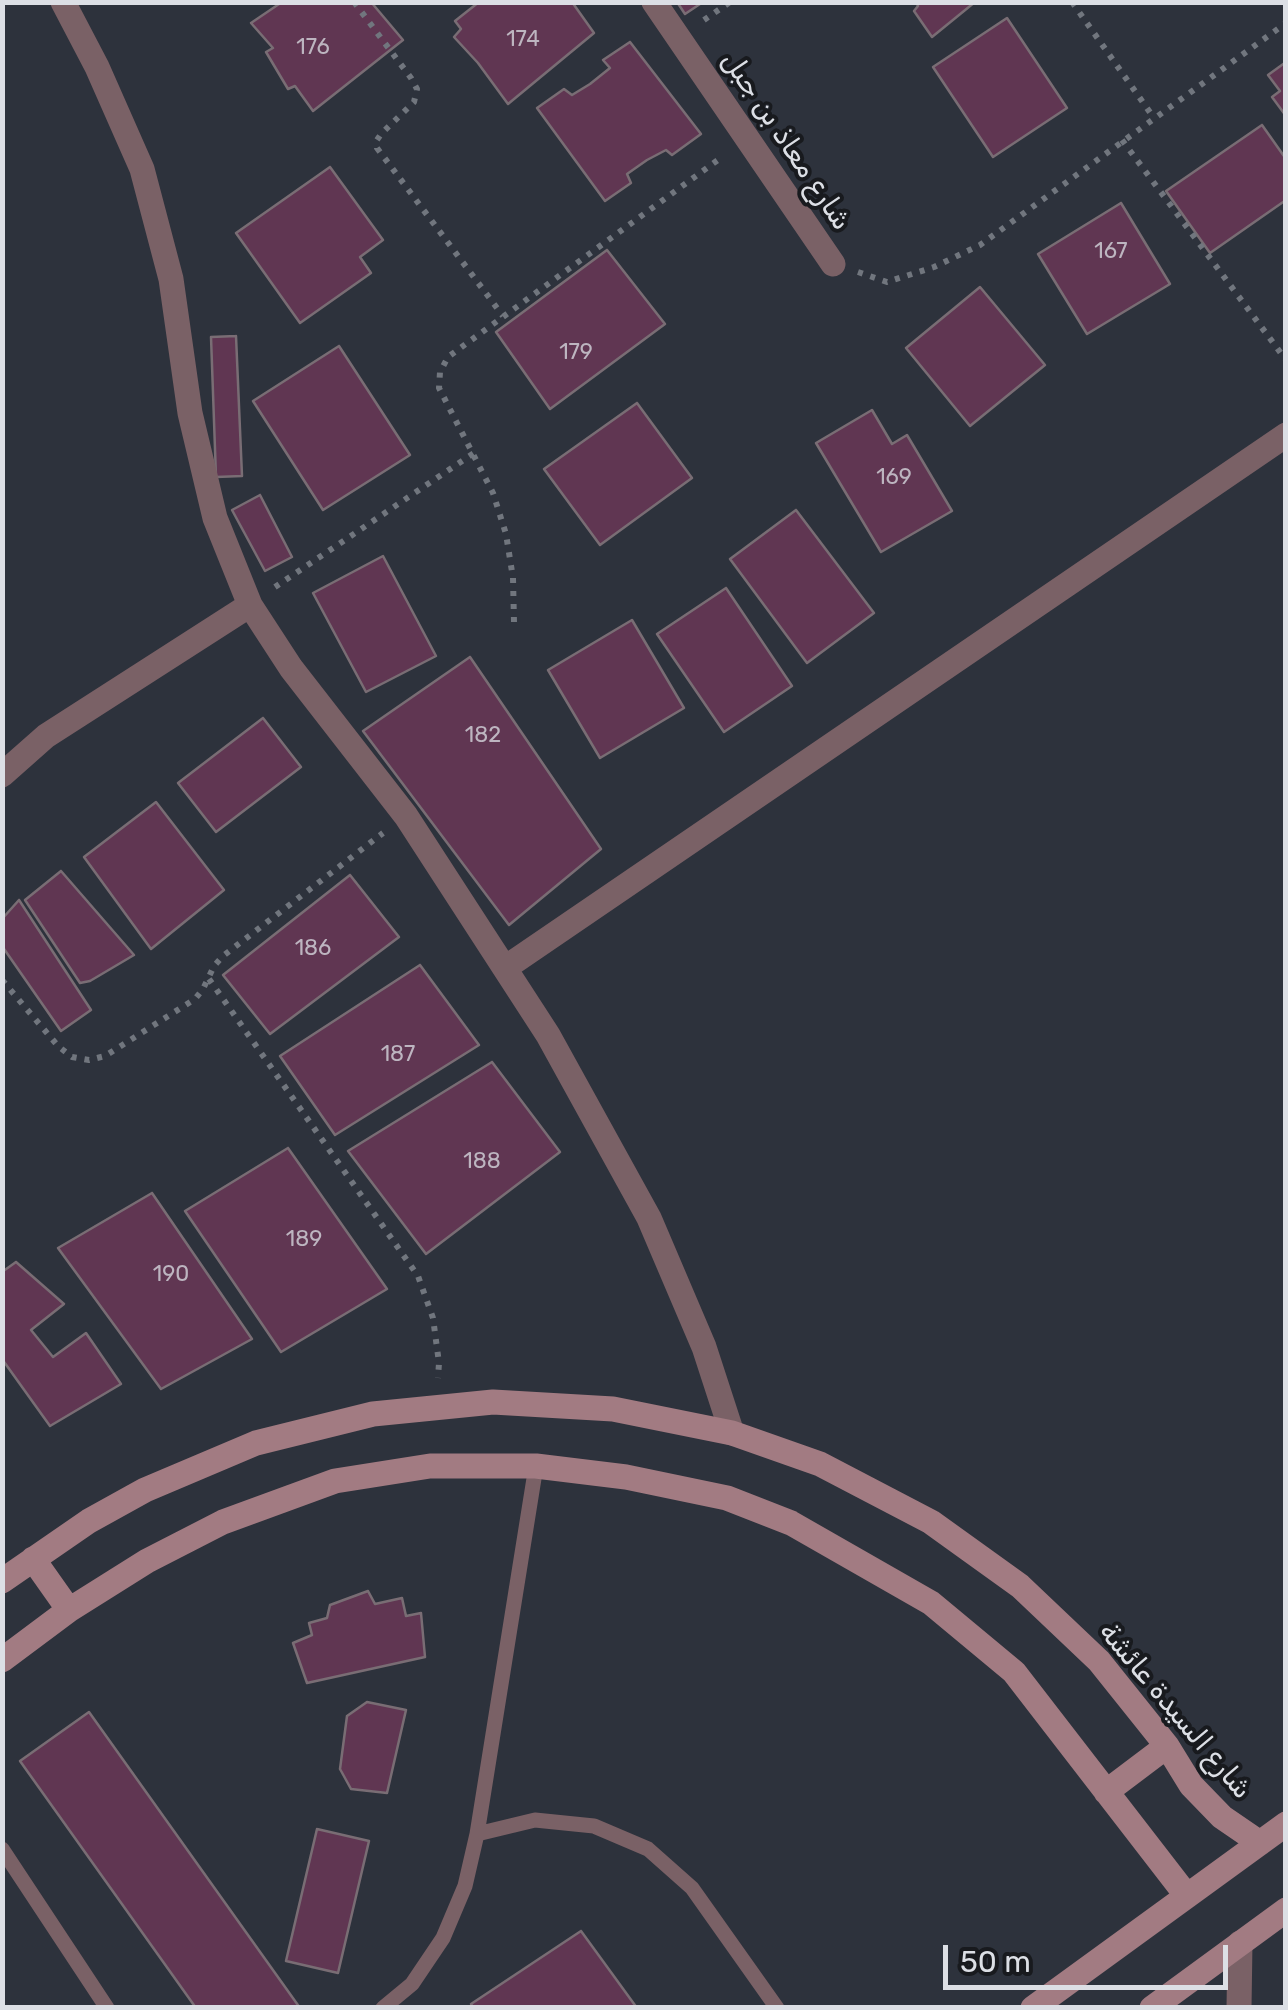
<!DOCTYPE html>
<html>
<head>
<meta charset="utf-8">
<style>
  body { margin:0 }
  #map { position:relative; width:1288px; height:2010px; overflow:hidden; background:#2d323c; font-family:Rubik,sans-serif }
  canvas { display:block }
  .frame { position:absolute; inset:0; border:5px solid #dcdfe5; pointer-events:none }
  .scale { position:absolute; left:943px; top:1945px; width:285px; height:45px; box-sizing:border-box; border:5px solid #dcdfe5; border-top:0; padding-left:12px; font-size:30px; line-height:35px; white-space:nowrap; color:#dcdfe5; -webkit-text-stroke:8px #181a1e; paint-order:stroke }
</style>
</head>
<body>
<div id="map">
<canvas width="1288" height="2010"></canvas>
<div class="frame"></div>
<div class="scale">50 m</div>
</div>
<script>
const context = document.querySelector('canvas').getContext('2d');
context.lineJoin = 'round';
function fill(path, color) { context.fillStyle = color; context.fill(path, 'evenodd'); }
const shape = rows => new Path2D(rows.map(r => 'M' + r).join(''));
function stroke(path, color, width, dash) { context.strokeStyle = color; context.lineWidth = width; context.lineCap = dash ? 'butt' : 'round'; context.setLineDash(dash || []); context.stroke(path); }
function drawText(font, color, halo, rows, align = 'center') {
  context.font = font + ' Rubik,"Noto Sans Arabic",sans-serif'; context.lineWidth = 8; context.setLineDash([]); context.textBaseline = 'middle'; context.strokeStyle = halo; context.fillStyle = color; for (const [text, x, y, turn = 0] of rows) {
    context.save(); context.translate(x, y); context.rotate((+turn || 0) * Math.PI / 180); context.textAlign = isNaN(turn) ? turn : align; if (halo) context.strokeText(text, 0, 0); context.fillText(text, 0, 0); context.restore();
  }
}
const building = shape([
  [282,2,371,2,403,40,313,111,295,86,288,89,266,52,273,48,251,23,282,2],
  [479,2,572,2,594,33,508,104,478,63,454,37,461,29,455,21,479,2],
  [677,2,703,2,685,14,677,2],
  [916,2,975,2,932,37,914,11,918,6,916,2],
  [1007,18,1067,108,993,157,933,67,1007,18],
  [630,42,701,134,672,155,666,150,647,160,627,174,631,183,605,201,537,108,564,89,572,95,590,84,610,68,603,60,630,42],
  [1286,62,1286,116,1272,97,1280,91,1268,75,1286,62],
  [1262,125,1286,159,1286,200,1210,253,1166,191,1262,125],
  [330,167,383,240,360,257,371,273,300,323,236,233,330,167],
  [1121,203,1170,284,1087,334,1038,254,1121,203],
  [607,250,665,324,550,409,496,332,607,250],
  [980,287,1045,365,970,426,906,348,980,287],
  [236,336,242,476,216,477,211,337,236,336],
  [339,346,410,455,323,510,253,401,339,346],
  [637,403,692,478,600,545,544,469,637,403],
  [872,410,892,444,907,435,952,511,881,552,816,443,872,410],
  [260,495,292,557,265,571,232,510,260,495],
  [796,510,874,613,807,663,730,559,796,510],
  [383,556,436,656,366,692,313,593,383,556],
  [726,588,792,686,724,732,657,634,726,588],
  [632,620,684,708,600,758,548,670,632,620],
  [470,657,601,849,509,925,363,731,470,657],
  [263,718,301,767,216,832,178,783,263,718],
  [156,802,224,890,151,949,84,857,156,802],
  [61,871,134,955,90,981,80,983,25,900,61,871],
  [350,875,399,937,270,1034,223,975,350,875],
  [19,900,91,1010,61,1031,2,946,2,919,19,900],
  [420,965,479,1045,335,1135,280,1056,420,965],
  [492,1062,560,1152,426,1254,348,1151,492,1062],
  [288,1148,387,1289,281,1352,185,1211,288,1148],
  [152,1193,252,1339,161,1389,58,1248,152,1193],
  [16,1262,64,1304,31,1330,53,1357,86,1333,121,1384,50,1426,2,1359,2,1272,16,1262],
  [368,1591,375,1604,402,1598,406,1616,421,1613,425,1657,307,1683,293,1643,312,1635,309,1623,327,1618,330,1605,368,1591],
  [367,1702,406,1710,387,1793,351,1789,340,1769,347,1716,367,1702],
  [89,1712,300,2008,196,2008,20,1761,89,1712],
  [317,1829,369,1841,338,1973,286,1961,317,1829],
  [581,1931,637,2008,474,2008,471,2004,581,1931]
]);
const path = shape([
  [354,2,411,78,417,89,414,102,381,134,377,140,377,148,503,316],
  [1072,2,1154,118],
  [704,20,730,2],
  [1122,140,1286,360],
  [858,272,887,282,934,267,980,245,1286,23],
  [275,587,474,453],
  [514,622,513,578,506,534,493,493,439,388,440,372,448,357,722,157],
  [209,979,418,1276,433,1318,439,1363,438,1378],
  [2,980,58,1046,72,1057,89,1060,105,1056,195,999,203,989,214,966,223,956,383,833]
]);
const lane = shape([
  [477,1834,535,1820,594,1826,648,1849,692,1888,777,2008],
  [2,1849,107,2008],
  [383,2008,412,1984,443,1938,465,1886,477,1834,536,1466]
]);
const street = shape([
  [63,2,97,67,142,169,171,279,190,413,215,518,250,605,291,668,406,816,548,1035,649,1218,704,1347,732,1433],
  [654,2,833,264],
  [2,775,46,736,250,605],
  [505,968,1286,435],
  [1239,2008,1240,1943]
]);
const secondary = shape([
  [33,1559,69,1610],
  [2,1581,89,1521,145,1490,256,1443,373,1414,493,1402,613,1409,732,1433,820,1464,931,1522,1020,1586,1099,1661,1167,1746,1191,1785,1222,1817,1260,1843],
  [2,1660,69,1610,147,1561,223,1522,335,1481,430,1466,536,1466,626,1477,727,1498,791,1523,931,1603,1014,1672,1187,1896],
  [1106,1792,1167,1746],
  [1033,2008,1286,1824],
  [1152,2008,1286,1910]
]);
const numberNames = [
  ["174",523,40],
  ["176",313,48],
  ["167",1111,252],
  ["179",576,353],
  ["169",894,478],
  ["182",483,736],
  ["186",313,949],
  ["187",398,1055],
  ["188",482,1162],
  ["189",304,1240],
  ["190",171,1275]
];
const streetNames = [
  ["شارع معاذ بن جبل",786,141,56],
  ["شارع السيدة عائشة",1175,1711,50]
];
fill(building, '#603652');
stroke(building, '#796d74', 2.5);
stroke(path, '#71767e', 6, [5, 8]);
stroke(lane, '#7a6166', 15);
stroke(street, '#7a6166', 25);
stroke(secondary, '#a27b82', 25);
drawText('22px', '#bdb5c0', null, numberNames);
drawText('28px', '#dcdfe5', '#181a1e', streetNames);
</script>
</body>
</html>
